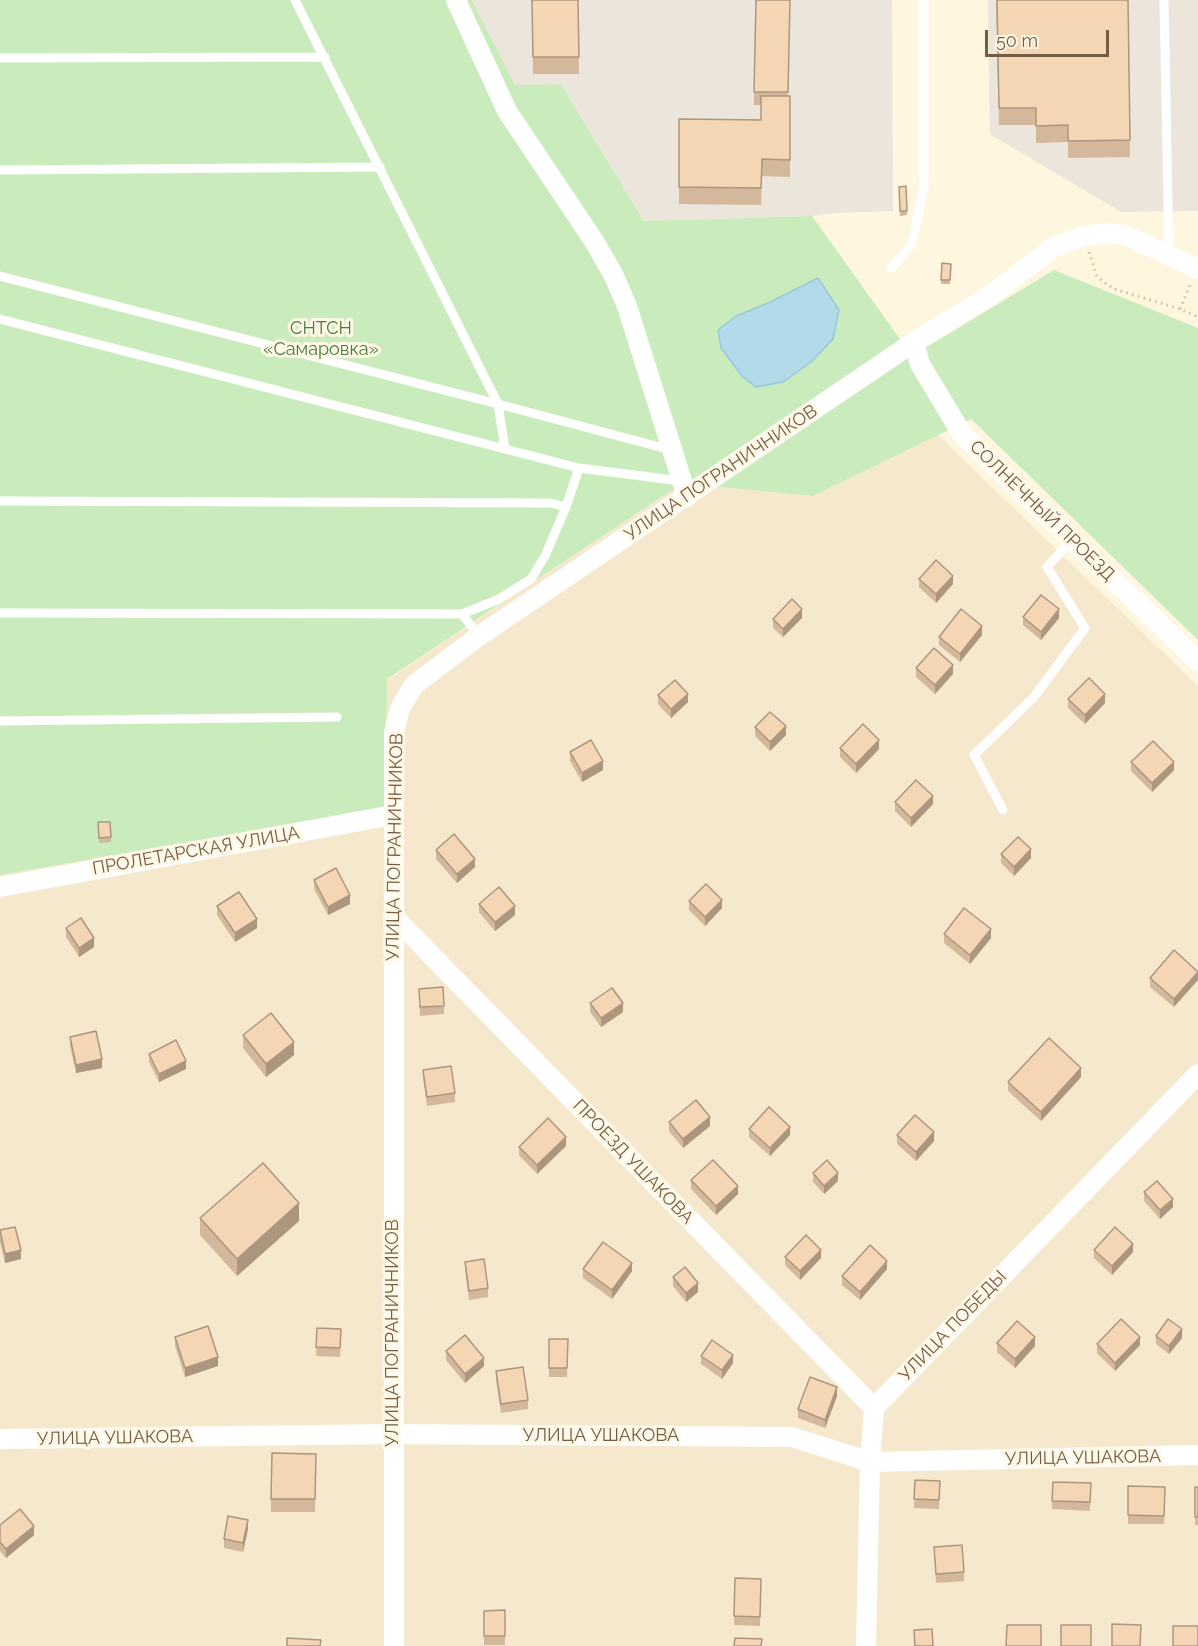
<!DOCTYPE html>
<html>
<head>
<meta charset="utf-8">
<style>
  body { margin:0 }
  #map { position:relative; width:1198px; height:1646px; overflow:hidden; background:#fef6df; font-family:Raleway,sans-serif }
  canvas { display:block }
  .scale { position:absolute; left:985px; top:30px; width:124px; height:27px; box-sizing:border-box; border:3px solid #755c45; border-top:0; padding-left:8px; font-size:18px; line-height:21px; white-space:nowrap; color:#755c45; -webkit-text-stroke:4px #fff8e6; paint-order:stroke }
</style>
</head>
<body>
<div id="map">
<canvas width="1198" height="1646"></canvas>
<div class="scale">50 m</div>
</div>
<script>
const context = document.querySelector('canvas').getContext('2d');
context.lineJoin = 'round';
function fill(path, color) { context.fillStyle = color; context.fill(path, 'evenodd'); }
const shape = rows => new Path2D(rows.map(r => 'M' + r).join(''));
function stroke(path, color, width, dash) { context.strokeStyle = color; context.lineWidth = width; context.lineCap = dash ? 'butt' : 'round'; context.setLineDash(dash || []); context.stroke(path); }
function drawText(font, color, halo, rows, align = 'center') {
  context.font = font + ' Raleway,sans-serif'; context.lineWidth = 6; context.setLineDash([]); context.textBaseline = 'middle'; context.strokeStyle = halo; context.fillStyle = color; for (const [text, x, y, turn = 0] of rows) {
    context.save(); context.translate(x, y); context.rotate((+turn || 0) * Math.PI / 180); context.textAlign = isNaN(turn) ? turn : align; if (halo) context.strokeText(text, 0, 0); context.fillText(text, 0, 0); context.restore();
  }
}
const residential = shape([
  [938,435,1198,686,1198,1646,0,1646,0,875,385,808,387,680,669,492,689,484,813,496]
]);
const industrial = shape([
  [472,0,892,0,893,211,832,213,812,216,644,221,561,84,515,85],
  [988,0,1198,0,1198,211,1121,212,990,134]
]);
const green = shape([
  [0,0,472,0,515,85,561,84,644,221,812,216,912,356,1054,270,1198,328,1198,640,971,419,813,496,689,484,669,492,387,679,385,808,0,875]
]);
const water = shape([
  [818,278,839,310,833,339,811,362,783,382,756,387,742,376,721,348,718,330,736,316,768,303,818,278]
]);
const path = shape([
  [1089,252,1097,277,1114,289,1180,309,1198,317],
  [1180,309,1190,285]
]);
const lane = shape([
  [295,0,498,404,505,449],
  [1164,0,1169,255],
  [0,58,325,57],
  [0,170,380,167],
  [891,268,912,244,924,186,924,0],
  [0,276,498,404,671,450],
  [0,319,579,468,681,481],
  [0,501,551,503,566,507],
  [0,613,462,614,479,636],
  [462,614,497,600,531,579,545,556,566,507,579,468],
  [0,721,337,717],
  [1003,810,974,755,1034,697,1085,628,1047,567,1072,540]
]);
const street = shape([
  [456,0,507,111,594,241,613,274,627,306,687,497],
  [914,342,920,364,962,434,1198,661],
  [0,887,393,815],
  [393,916,874,1408],
  [0,1439,393,1434,792,1437,870,1462,1198,1455],
  [394,1646,394,733,400,708,414,685,479,636,914,342,988,297,1054,247,1084,236,1108,233,1125,235,1198,269],
  [866,1646,870,1462,874,1408,1198,1074]
]);
const wall = shape([
  [532,0,578,0,579,74,533,74],
  [790,0,788,96,790,96,790,177,762,176,761,205,679,204,679,119,761,120,761,105,754,105,754,92],
  [996,0,1128,0,1130,157,1068,158,1068,142,1036,143,1036,125,999,125],
  [906,186,907,215,900,216,899,187],
  [942,263,951,264,950,284,941,284],
  [919,579,953,584,936,603,919,587],
  [1023,617,1059,618,1041,640,1023,625],
  [802,618,783,637,773,628,773,619],
  [982,635,960,662,939,645,939,637],
  [916,668,953,674,935,694,916,677],
  [658,695,688,702,671,718,658,704],
  [1068,699,1105,703,1085,724,1068,708],
  [755,727,786,735,770,751,755,736],
  [840,748,879,749,856,773,840,757],
  [570,752,603,770,582,782,570,761],
  [1131,762,1174,770,1152,792,1131,771],
  [895,802,933,804,911,827,895,811],
  [98,822,110,822,111,842,99,843],
  [436,850,475,867,457,883,436,859],
  [1001,854,1031,858,1014,876,1001,863],
  [314,880,350,904,328,915,314,889],
  [689,901,722,908,705,926,689,910],
  [479,904,515,915,495,931,479,912],
  [217,906,257,928,235,942,217,915],
  [66,928,94,947,79,957,66,937],
  [944,934,991,938,970,964,944,943],
  [1174,950,1174,1007,1150,987,1150,978],
  [419,989,444,1006,444,1014,420,1016],
  [590,1003,623,1012,601,1027,590,1012],
  [243,1035,294,1055,266,1077,243,1048],
  [70,1037,102,1068,76,1073,70,1046],
  [149,1054,186,1069,159,1082,149,1062],
  [423,1070,455,1093,455,1102,427,1106,423,1079],
  [1081,1077,1041,1121,1008,1091,1008,1082],
  [669,1122,710,1126,683,1148,669,1131],
  [749,1129,790,1135,770,1156,749,1137],
  [897,1135,934,1141,916,1161,897,1144],
  [566,1146,537,1174,519,1155,519,1147],
  [813,1173,838,1181,824,1194,813,1182],
  [691,1180,738,1194,716,1215,691,1189],
  [1144,1192,1173,1207,1160,1219,1144,1201],
  [200,1218,299,1221,237,1276,200,1235],
  [0,1230,21,1259,5,1263,0,1242],
  [1094,1250,1133,1252,1112,1275,1094,1258],
  [785,1257,821,1258,800,1280,785,1265],
  [465,1262,488,1288,488,1297,469,1300,465,1270],
  [583,1269,632,1271,612,1299,583,1278],
  [887,1269,860,1300,842,1285,842,1276],
  [673,1277,698,1292,686,1302,673,1286],
  [317,1328,341,1329,340,1357,316,1356],
  [1156,1336,1182,1338,1169,1354,1156,1344],
  [175,1337,218,1366,185,1377,175,1346],
  [549,1339,568,1339,567,1377,549,1377],
  [997,1343,1035,1346,1015,1368,997,1352],
  [1097,1344,1140,1345,1115,1371,1097,1353],
  [446,1351,484,1366,465,1383,446,1360],
  [701,1356,733,1363,722,1379,701,1364],
  [496,1371,528,1400,528,1409,501,1413,496,1380],
  [837,1396,825,1428,798,1418,798,1409],
  [316,1454,315,1512,271,1512,271,1499],
  [915,1480,940,1481,939,1509,914,1508],
  [1053,1482,1091,1483,1090,1511,1052,1509],
  [1128,1486,1165,1487,1164,1524,1128,1524],
  [1195,1487,1198,1487,1198,1525,1195,1525],
  [0,1525,34,1535,6,1558,0,1551],
  [248,1529,243,1552,224,1548,224,1539],
  [934,1547,964,1572,964,1581,936,1583],
  [735,1578,761,1579,760,1626,734,1625],
  [505,1610,505,1645,484,1645,484,1611]
]);
const shadedWall = shape([
  [953,576,953,584,936,603,936,594],
  [802,609,802,618,783,637,783,629],
  [1059,609,1059,618,1041,640,1041,632],
  [982,626,982,635,960,662,960,654],
  [953,665,953,674,935,694,935,685],
  [688,694,688,702,671,718,671,709],
  [1105,694,1105,703,1085,724,1085,715],
  [786,726,786,735,770,751,770,742],
  [879,740,879,749,856,773,856,764],
  [603,761,603,770,582,782,582,773],
  [1174,762,1174,770,1152,792,1152,783],
  [933,796,933,804,911,827,911,818],
  [1031,849,1031,858,1014,876,1014,867],
  [475,859,475,867,457,883,457,874],
  [350,895,350,904,328,915,328,907],
  [722,900,722,908,705,926,705,917],
  [515,906,515,915,495,931,495,922],
  [257,919,257,928,235,942,235,933],
  [991,929,991,938,970,964,970,955],
  [94,938,94,947,79,957,79,948],
  [1198,972,1198,980,1174,1007,1174,999],
  [623,1003,623,1012,601,1027,601,1018],
  [294,1042,294,1055,266,1077,266,1064],
  [102,1059,102,1068,76,1073,76,1065],
  [186,1061,186,1069,159,1082,159,1074],
  [1081,1068,1081,1077,1041,1121,1041,1112],
  [710,1117,710,1126,683,1148,683,1139],
  [790,1127,790,1135,770,1156,770,1148],
  [934,1132,934,1141,916,1161,916,1152],
  [566,1137,566,1146,537,1174,537,1165],
  [838,1173,838,1181,824,1194,824,1186],
  [738,1186,738,1194,716,1215,716,1206],
  [1173,1199,1173,1207,1160,1219,1160,1210],
  [299,1203,299,1221,237,1276,237,1259],
  [1133,1244,1133,1252,1112,1275,1112,1266],
  [21,1250,21,1259,5,1263,5,1254],
  [821,1250,821,1258,800,1280,800,1271],
  [887,1261,887,1269,860,1300,860,1292],
  [632,1263,632,1271,612,1299,612,1290],
  [698,1283,698,1292,686,1302,686,1293],
  [1182,1329,1182,1338,1169,1354,1169,1346],
  [1035,1337,1035,1346,1015,1368,1015,1359],
  [1140,1337,1140,1345,1115,1371,1115,1363],
  [733,1355,733,1363,722,1379,722,1370],
  [218,1357,218,1366,185,1377,185,1368],
  [484,1358,484,1366,465,1383,465,1374],
  [837,1387,837,1396,825,1428,825,1420],
  [248,1520,248,1529,243,1552,243,1543],
  [34,1526,34,1535,6,1558,6,1549]
]);
const building = shape([
  [532,0,578,0,579,57,533,57,532,0],
  [756,0,790,0,788,92,754,92,756,0],
  [997,0,1128,0,1130,140,1068,141,1068,125,1036,126,1036,108,999,108,997,0],
  [761,96,790,96,790,160,762,159,761,188,679,187,679,119,761,120,761,96],
  [906,186,907,211,900,211,899,187,906,186],
  [942,263,951,264,950,280,941,280,942,263],
  [936,560,953,576,936,594,919,579,936,560],
  [1041,595,1059,609,1041,632,1023,617,1041,595],
  [792,599,802,609,783,629,773,619,792,599],
  [961,609,982,626,960,654,939,637,961,609],
  [934,648,953,665,935,685,916,668,934,648],
  [1089,678,1105,694,1085,715,1068,699,1089,678],
  [675,680,688,694,671,709,658,695,675,680],
  [770,712,786,726,770,742,755,727,770,712],
  [863,724,879,740,856,764,840,748,863,724],
  [591,740,603,761,582,773,570,752,591,740],
  [1153,741,1174,762,1152,783,1131,762,1153,741],
  [916,780,933,796,911,818,895,802,916,780],
  [98,822,110,822,111,837,99,838,98,822],
  [454,834,475,859,457,874,436,850,454,834],
  [1018,837,1031,849,1014,867,1001,854,1018,837],
  [336,868,350,895,328,907,314,880,336,868],
  [706,884,722,900,705,917,689,901,706,884],
  [499,887,515,906,495,922,479,904,499,887],
  [239,892,257,919,235,933,217,906,239,892],
  [964,908,991,929,970,955,944,934,964,908],
  [81,918,94,938,79,948,66,928,81,918],
  [1174,950,1198,972,1174,999,1150,978,1174,950],
  [443,987,444,1006,420,1007,419,989,443,987],
  [612,988,623,1003,601,1018,590,1003,612,988],
  [271,1013,294,1042,266,1064,243,1035,271,1013],
  [96,1031,102,1059,76,1065,70,1037,96,1031],
  [1049,1038,1081,1068,1041,1112,1008,1082,1049,1038],
  [176,1040,186,1061,159,1074,149,1054,176,1040],
  [451,1066,455,1093,427,1097,423,1070,451,1066],
  [696,1100,710,1117,683,1139,669,1122,696,1100],
  [769,1107,790,1127,770,1148,749,1129,769,1107],
  [915,1115,934,1132,916,1152,897,1135,915,1115],
  [548,1118,566,1137,537,1165,519,1147,548,1118],
  [713,1160,738,1186,716,1206,691,1180,713,1160],
  [827,1160,838,1173,824,1186,813,1173,827,1160],
  [263,1163,299,1203,237,1259,200,1218,263,1163],
  [1157,1181,1173,1199,1160,1210,1144,1192,1157,1181],
  [15,1227,21,1250,5,1254,0,1230,15,1227],
  [1115,1227,1133,1244,1112,1266,1094,1250,1115,1227],
  [806,1235,821,1250,800,1271,785,1257,806,1235],
  [603,1242,632,1263,612,1290,583,1269,603,1242],
  [870,1245,887,1261,860,1292,842,1276,870,1245],
  [484,1259,488,1288,469,1291,465,1262,484,1259],
  [685,1267,698,1283,686,1293,673,1277,685,1267],
  [1121,1319,1140,1337,1115,1363,1097,1344,1121,1319],
  [1168,1319,1182,1329,1169,1346,1156,1336,1168,1319],
  [1017,1321,1035,1337,1015,1359,997,1343,1017,1321],
  [208,1326,218,1357,185,1368,175,1337,208,1326],
  [317,1328,341,1329,340,1348,316,1347,317,1328],
  [465,1335,484,1358,465,1374,446,1351,465,1335],
  [549,1339,568,1339,567,1368,549,1368,549,1339],
  [712,1340,733,1355,722,1370,701,1356,712,1340],
  [523,1367,528,1400,501,1404,496,1371,523,1367],
  [810,1377,837,1387,825,1420,798,1409,810,1377],
  [272,1453,316,1454,315,1499,271,1499,272,1453],
  [915,1480,940,1481,939,1500,914,1499,915,1480],
  [1053,1482,1091,1483,1090,1502,1052,1501,1053,1482],
  [1128,1486,1165,1487,1164,1516,1128,1515,1128,1486],
  [1195,1487,1198,1487,1198,1517,1195,1517,1195,1487],
  [20,1509,34,1526,6,1549,0,1542,0,1525,20,1509],
  [228,1516,248,1520,243,1543,224,1539,228,1516],
  [962,1545,964,1572,936,1574,934,1547,962,1545],
  [735,1578,761,1579,760,1617,734,1616,735,1578],
  [505,1610,505,1636,484,1636,484,1611,505,1610],
  [1112,1624,1141,1625,1140,1646,1112,1646,1112,1624],
  [1007,1625,1041,1625,1041,1646,1006,1646,1007,1625],
  [1061,1625,1091,1625,1091,1646,1061,1646,1061,1625],
  [1173,1626,1198,1626,1198,1646,1173,1646,1173,1626],
  [932,1629,933,1646,915,1646,914,1630,932,1629],
  [287,1638,321,1640,320,1646,287,1646,287,1638],
  [735,1638,762,1639,761,1646,734,1646,735,1638]
]);
const parkNames = [
  ["СНТСН",321,329],
  ["«Самаровка»",321,350]
];
const streetNames = [
  ["УЛИЦА ПОГРАНИЧНИКОВ",721,473,-34],
  ["СОЛНЕЧНЫЙ ПРОЕЗД",1042,511,44],
  ["УЛИЦА ПОГРАНИЧНИКОВ",395,847,-89],
  ["ПРОЛЕТАРСКАЯ УЛИЦА",196,851,-10],
  ["ПРОЕЗД УШАКОВА",633,1162,46],
  ["УЛИЦА ПОБЕДЫ",953,1326,-46],
  ["УЛИЦА ПОГРАНИЧНИКОВ",393,1333,-90],
  ["УЛИЦА УШАКОВА",601,1436],
  ["УЛИЦА УШАКОВА",115,1438,-1],
  ["УЛИЦА УШАКОВА",1083,1458,-1]
];
fill(residential, '#f6e8cd');
fill(industrial, '#ebe5db');
fill(green, '#caecbd');
fill(water, '#b2dae8');
stroke(water, '#98c8db', 1.5);
stroke(path, '#d9ba98', 3, [1.5, 4.5]);
stroke(lane, '#fff', 9);
stroke(street, '#fff', 20);
fill(wall, '#d3b89b');
fill(shadedWall, '#ac967e');
fill(building, '#f5d6b4');
stroke(building, '#ac967e', 1.5);
drawText('18px', '#477c3c', '#fff8e6', parkNames);
drawText('18px', '#755c45', '#fff8e6', streetNames);
</script>
</body>
</html>
